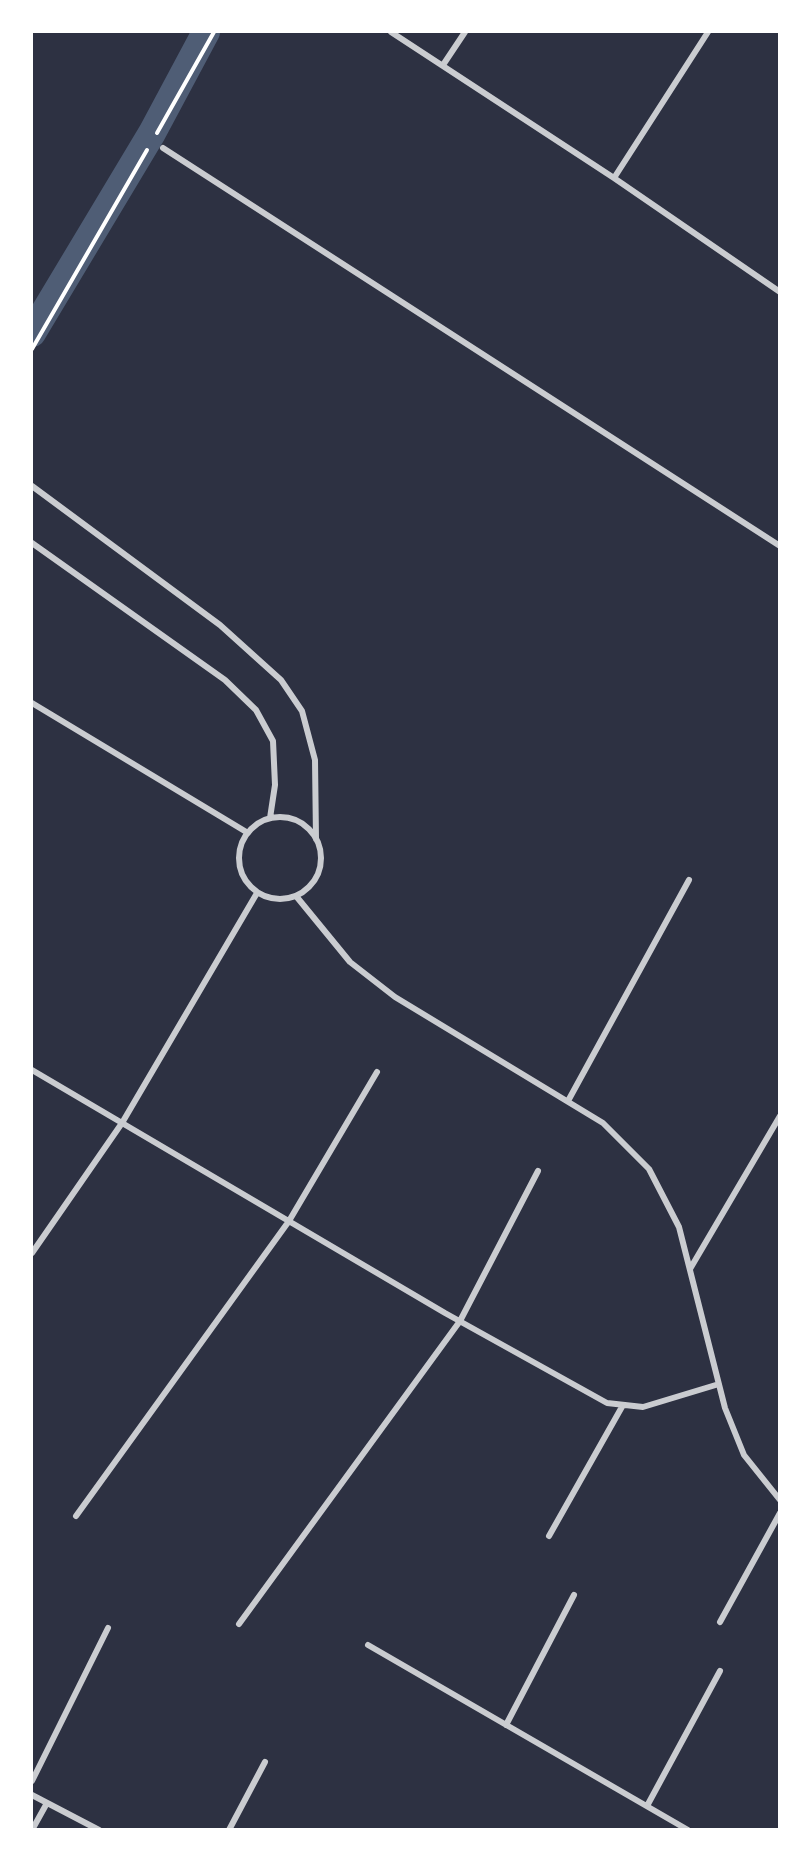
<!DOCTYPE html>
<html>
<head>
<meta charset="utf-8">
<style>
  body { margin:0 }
  #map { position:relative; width:811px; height:1861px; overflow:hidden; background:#2d3142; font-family:"Public Sans",sans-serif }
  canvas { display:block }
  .frame { position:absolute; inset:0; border:33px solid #fff; pointer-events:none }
</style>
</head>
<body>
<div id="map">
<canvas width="811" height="1861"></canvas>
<div class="frame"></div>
</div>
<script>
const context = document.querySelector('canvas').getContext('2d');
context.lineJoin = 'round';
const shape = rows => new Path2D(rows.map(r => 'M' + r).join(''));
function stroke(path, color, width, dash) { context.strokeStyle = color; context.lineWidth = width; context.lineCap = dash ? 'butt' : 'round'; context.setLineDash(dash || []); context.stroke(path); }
const canal = shape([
  [32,333,152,133,206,32]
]);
const path = shape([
  [157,133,214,32],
  [32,349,147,150]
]);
const minor = shape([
  [391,32,614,178,780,292],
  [443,65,465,32],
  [163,148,780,546],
  [614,178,708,32],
  [32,486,220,625,281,680,302,711,315,760,316,839],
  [32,543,225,680,256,710,273,741,275,785,270,818],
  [32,703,248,833],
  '239 858a41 41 0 1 1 82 0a41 41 0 1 1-82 0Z',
  [296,896,350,962,395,997,603,1123,649,1169,679,1227,725,1408,744,1455,780,1500],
  [32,1070,445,1313,607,1403,643,1407,719,1384],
  [568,1101,689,880],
  [32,1253,122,1123,257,893],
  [690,1269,780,1116],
  [76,1516,289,1221,377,1072],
  [549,1536,623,1405],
  [720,1622,780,1513],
  [239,1624,460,1321,538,1171],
  [368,1645,688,1830],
  [506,1725,574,1595],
  [32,1781,108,1628],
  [32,1795,99,1830],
  [647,1806,720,1671],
  [32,1830,47,1803],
  [229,1830,265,1762]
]);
stroke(canal, '#4f5d75', 28);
stroke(path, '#fff', 4);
stroke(minor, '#caccd0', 6);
</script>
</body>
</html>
